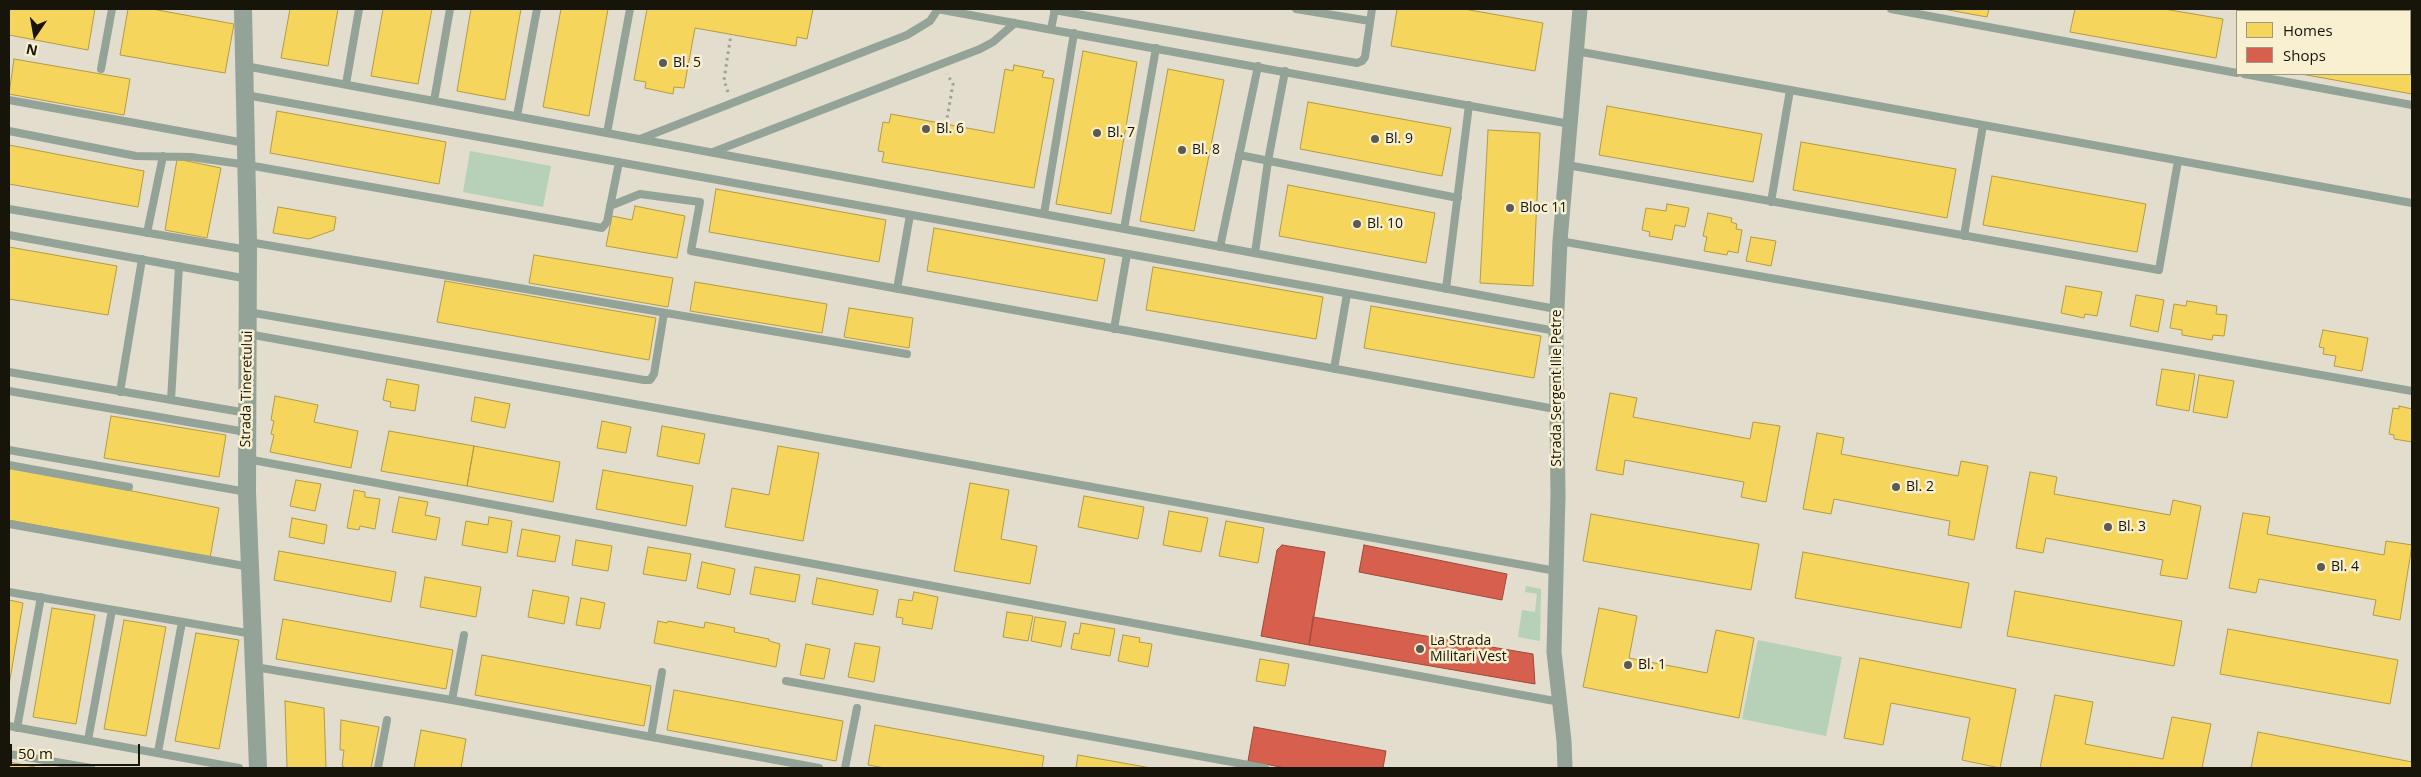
<!DOCTYPE html>
<html>
<head>
<meta charset="utf-8">
<style>
  body { margin:0 }
  #map { position:relative; width:2421px; height:777px; overflow:hidden; background:#e2ddcc; font-family:"Open Sans",sans-serif }
  canvas { display:block }
  .frame { position:absolute; inset:0; border:10px solid #171409; pointer-events:none }
  .legend { position:absolute; left:2236px; top:10px; width:175px; height:65px; box-sizing:border-box; background:#f8f0d1; border:1px solid #9e9881; margin:0; padding:6px 9px; list-style:none; font-size:15px; color:#171409 }
  .legend li { display:flex; align-items:center; gap:10px; height:25px }
  .legend b { width:25px; border:1px solid #9e9881 }
  .north { position:absolute; left:10px; top:10px; width:50px; height:50px; -webkit-text-stroke:4px #f8f0d1; paint-order:stroke; rotate:192deg; font-size:14px; font-weight:700; line-height:20px; text-align:center; color:#171409 }
  .north::after { content:''; display:block; margin:auto; width:18px; height:22px; background:#171409; clip-path:polygon(50% 0,100% 100%,50% 72%,0 100%) }
  .scale { position:absolute; left:10px; top:744px; width:130px; height:22px; box-sizing:border-box; border:2px solid #171409; border-top:0; padding-left:6px; font-size:15px; line-height:18px; white-space:nowrap; color:#171409; -webkit-text-stroke:4px #f8f0d1; paint-order:stroke }
</style>
</head>
<body>
<div id="map">
<canvas width="2421" height="777"></canvas>
<div class="frame"></div>
<ul class="legend">
<li><b style="height:14px;background:#f6d55c"></b>Homes</li>
<li><b style="height:14px;background:#d6604d"></b>Shops</li>
</ul>
<div class="north">N</div>
<div class="scale">50 m</div>
</div>
<script>
const context = document.querySelector('canvas').getContext('2d');
context.lineJoin = 'round';
function fill(path, color) { context.fillStyle = color; context.fill(path, 'evenodd'); }
const shape = rows => new Path2D(rows.map(r => 'M' + r).join(''));
function stroke(path, color, width, dash) { context.strokeStyle = color; context.lineWidth = width; context.lineCap = dash ? 'butt' : 'round'; context.setLineDash(dash || []); context.stroke(path); }
function drawText(font, color, halo, rows, align = 'center') {
  context.font = font + ' "Open Sans",sans-serif'; context.lineWidth = 5; context.setLineDash([]); context.textBaseline = 'middle'; context.strokeStyle = halo; context.fillStyle = color; for (const [text, x, y, turn = 0] of rows) {
    context.save(); context.translate(x, y); context.rotate((+turn || 0) * Math.PI / 180); context.textAlign = isNaN(turn) ? turn : align; if (halo) context.strokeText(text, 0, 0); context.fillText(text, 0, 0); context.restore();
  }
}
const green = shape([
  [470,151,551,166,543,207,463,192],
  [1526,586,1541,589,1540,641,1518,637,1522,610,1535,612,1537,594,1525,592],
  [1758,640,1842,657,1826,736,1742,719]
]);
const homes = shape([
  [9,9,95,9,88,50,9,35,9,9],
  [128,9,152,9,234,24,225,73,120,55,128,9],
  [290,9,338,9,328,66,281,58,290,9],
  [383,9,432,9,418,84,371,76,383,9],
  [471,9,521,9,505,100,457,91,471,9],
  [561,9,608,9,589,116,543,107,561,9],
  [647,9,813,9,807,39,797,37,796,46,695,28,684,88,674,87,673,94,645,88,646,82,634,80,647,9],
  [1397,9,1464,9,1543,23,1535,71,1391,46,1397,9],
  [1943,9,1989,9,1987,17,1943,9],
  [2075,9,2164,9,2223,19,2216,58,2070,32,2075,9],
  [1083,51,1137,62,1111,214,1056,204,1083,51],
  [2410,53,2412,54,2412,94,2301,74,2410,74,2410,53],
  [14,59,130,79,124,115,9,94,14,59],
  [1014,65,1044,71,1042,77,1054,79,1034,188,882,162,884,152,878,151,883,122,889,123,891,114,994,133,1005,69,1013,71,1014,65],
  [1168,69,1224,80,1194,231,1140,221,1168,69],
  [1308,102,1451,128,1442,176,1300,149,1308,102],
  [1607,106,1762,134,1753,182,1599,155,1607,106],
  [277,111,446,142,439,184,270,153,277,111],
  [1488,130,1540,133,1533,286,1480,283,1488,130],
  [1801,142,1956,169,1947,218,1793,190,1801,142],
  [9,145,144,171,138,207,9,184,9,145],
  [177,159,221,168,207,238,165,230,177,159],
  [1992,176,2146,204,2137,252,1983,225,1992,176],
  [1288,185,1435,213,1426,263,1279,236,1288,185],
  [716,189,886,220,879,262,709,232,716,189],
  [1667,204,1689,208,1685,227,1675,225,1672,240,1649,236,1650,232,1642,230,1646,208,1666,211,1667,204],
  [635,206,685,216,677,258,606,246,612,216,632,220,635,206],
  [278,207,336,217,334,230,309,239,273,233,278,207],
  [1708,213,1732,218,1731,222,1737,224,1736,229,1742,230,1738,253,1728,251,1727,255,1704,251,1707,237,1703,236,1708,213],
  [934,228,1105,259,1097,301,927,271,934,228],
  [1751,237,1776,241,1771,266,1746,261,1751,237],
  [9,247,117,266,108,315,9,299,9,247],
  [534,255,673,278,668,307,529,283,534,255],
  [1153,267,1323,297,1316,339,1146,310,1153,267],
  [445,281,656,318,649,360,437,322,445,281],
  [695,282,827,304,822,333,690,311,695,282],
  [2066,286,2102,292,2097,316,2085,314,2084,318,2061,313,2066,286],
  [2136,295,2164,300,2158,332,2130,326,2136,295],
  [2187,301,2217,306,2216,314,2227,315,2224,336,2213,335,2212,340,2182,335,2182,330,2170,328,2174,304,2186,306,2187,301],
  [1371,306,1541,336,1534,378,1364,348,1371,306],
  [849,308,913,318,909,348,844,337,849,308],
  [2323,330,2368,338,2362,371,2334,366,2336,356,2323,354,2324,348,2319,347,2323,330],
  [2162,369,2195,374,2189,411,2156,405,2162,369],
  [2199,375,2234,381,2227,418,2193,412,2199,375],
  [387,379,419,385,415,411,390,407,391,402,383,400,387,379],
  [1610,393,1637,398,1633,417,1750,439,1753,422,1780,426,1766,502,1741,497,1744,482,1625,460,1623,475,1596,470,1610,393],
  [275,396,318,405,314,422,358,431,351,468,270,452,274,435,271,434,274,421,271,420,275,396],
  [475,397,510,404,505,428,471,421,475,397],
  [2399,406,2412,409,2412,442,2394,439,2394,435,2389,434,2393,408,2399,409,2399,406],
  [111,416,226,435,219,477,104,458,111,416],
  [602,421,631,427,626,453,597,448,602,421],
  [662,426,705,434,699,464,657,456,662,426],
  [389,431,474,446,467,486,381,471,389,431],
  [1817,433,1844,438,1841,454,1958,476,1961,461,1988,466,1974,540,1948,535,1950,521,1834,499,1831,514,1803,509,1817,433],
  [474,446,560,462,553,502,467,486,474,446],
  [778,446,819,453,803,541,725,527,732,488,769,495,778,446],
  [9,467,219,508,210,558,9,520,9,467],
  [603,470,693,486,686,526,596,509,603,470],
  [2030,472,2057,477,2054,494,2170,515,2173,500,2201,506,2187,579,2160,575,2163,560,2046,538,2043,553,2016,548,2030,472],
  [296,480,321,484,315,511,290,506,296,480],
  [970,483,1009,490,1001,539,1037,546,1030,584,954,571,970,483],
  [354,490,365,492,365,497,380,499,375,529,360,526,359,530,347,528,354,490],
  [1084,496,1144,507,1138,539,1078,527,1084,496],
  [399,497,428,502,425,515,440,518,436,540,392,532,399,497],
  [1169,511,1208,518,1201,552,1163,545,1169,511],
  [2243,513,2270,517,2267,534,2384,555,2386,541,2412,545,2400,620,2373,615,2376,600,2259,579,2256,593,2229,588,2243,513],
  [1591,514,1759,544,1751,590,1583,561,1591,514],
  [489,517,512,521,507,553,462,545,466,521,488,525,489,517],
  [292,518,327,525,324,544,289,537,292,518],
  [1226,521,1264,528,1258,563,1219,556,1226,521],
  [522,529,560,536,555,562,517,556,522,529],
  [576,540,612,546,608,571,572,565,576,540],
  [648,547,691,554,686,581,643,574,648,547],
  [279,551,396,572,391,602,274,580,279,551],
  [1803,552,1969,583,1961,628,1795,598,1803,552],
  [702,562,735,569,730,595,697,588,702,562],
  [755,567,800,575,795,602,750,594,755,567],
  [425,577,481,587,476,617,420,607,425,577],
  [817,578,878,590,873,615,812,604,817,578],
  [533,590,569,597,564,624,528,617,533,590],
  [2015,591,2182,621,2174,666,2007,636,2015,591],
  [914,592,938,597,932,629,902,624,903,618,896,617,899,599,912,601,914,592],
  [581,598,605,603,600,629,576,625,581,598],
  [9,600,23,603,9,685,9,600],
  [52,608,95,615,76,724,33,717,52,608],
  [1599,608,1637,616,1629,658,1707,673,1716,630,1754,638,1739,718,1583,687,1599,608],
  [1007,612,1033,616,1028,641,1003,637,1007,612],
  [1035,617,1066,622,1061,647,1031,641,1035,617],
  [283,619,453,650,446,689,276,659,283,619],
  [124,620,166,627,146,736,104,729,124,620],
  [658,621,667,623,668,621,704,628,705,622,735,628,734,632,769,639,769,641,780,644,776,667,654,643,658,621],
  [1081,623,1115,629,1110,656,1071,649,1074,633,1079,634,1081,623],
  [2228,629,2398,660,2390,704,2220,674,2228,629],
  [196,633,239,640,219,749,175,741,196,633],
  [1123,635,1140,638,1139,642,1152,644,1148,667,1118,661,1123,635],
  [855,643,880,647,874,682,848,677,855,643],
  [806,644,830,649,824,679,800,675,806,644],
  [482,655,651,686,644,726,475,695,482,655],
  [1860,658,2016,689,2000,768,1962,760,1970,718,1891,703,1883,745,1844,738,1860,658],
  [1260,659,1289,664,1285,686,1256,681,1260,659],
  [674,690,843,721,836,761,667,730,674,690],
  [2055,695,2093,702,2085,744,2163,759,2172,717,2211,724,2202,768,2040,768,2055,695],
  [285,701,324,708,326,768,287,768,285,701],
  [341,720,379,727,371,768,346,768,342,766,344,750,340,750,341,720],
  [875,725,1044,756,1042,768,885,768,868,765,875,725],
  [421,730,466,739,461,768,414,768,421,730],
  [2258,732,2412,762,2412,768,2251,768,2258,732],
  [1078,755,1151,768,1076,768,1078,755],
  [9,762,35,767,35,768,9,768,9,762]
]);
const shops = shape([
  [1282,545,1325,552,1309,645,1261,636,1277,550,1282,545],
  [1364,545,1507,574,1502,600,1359,572,1364,545],
  [1313,617,1533,654,1535,684,1309,645,1313,617],
  [1254,727,1386,751,1383,768,1286,768,1248,761,1254,727]
]);
const path = shape([
  [728,92,724,80,731,34],
  [946,124,953,84,947,74]
]);
const service = shape([
  [937,9,1570,124],
  [1296,9,1370,21],
  [1891,9,2237,73],
  [2252,9,2265,11],
  [1054,10,1357,63,1362,61,1365,57,1372,9],
  [1051,29,1055,9],
  [2410,38,2412,38],
  [1576,51,2412,203],
  [245,66,1556,309],
  [101,69,112,9],
  [2244,74,2412,105],
  [346,84,359,9],
  [246,95,1556,331],
  [9,100,245,143],
  [434,101,450,9],
  [517,116,537,9],
  [9,131,136,156,191,157,248,165,602,228,607,222,619,162],
  [607,133,630,9],
  [640,139,907,35,930,21,938,9],
  [713,152,980,49,993,42,1015,23],
  [1239,155,1458,198],
  [1567,165,2159,270,2178,161],
  [1771,202,1790,90],
  [610,206,640,194,700,202,691,251,1555,409],
  [9,209,248,250],
  [1044,214,1074,33],
  [1124,229,1156,48],
  [147,233,163,156],
  [9,235,248,279],
  [1964,236,1983,125],
  [1560,241,2412,391],
  [249,242,907,354],
  [1220,247,1258,66],
  [1255,253,1268,161,1285,71],
  [897,289,910,215],
  [1446,289,1469,105],
  [248,312,644,380,650,380,654,374,664,313],
  [1114,329,1127,254],
  [248,334,1556,571],
  [1334,369,1347,294],
  [9,372,247,413],
  [9,391,246,432],
  [120,392,142,259],
  [171,400,179,266],
  [9,450,247,492],
  [247,459,1560,702],
  [9,465,129,487],
  [9,524,250,567],
  [9,592,253,634],
  [255,667,452,700,819,768],
  [786,681,1265,768],
  [452,700,464,635],
  [9,726,239,768],
  [17,728,41,597],
  [651,737,662,672],
  [88,740,112,610],
  [158,752,182,622],
  [9,754,91,768],
  [378,768,387,720],
  [845,768,857,708]
]);
const minor = shape([
  [1565,768,1564,741,1554,652,1558,496,1556,331,1560,241,1580,9]
]);
const tertiary = shape([
  [243,9,248,242,247,492,258,768]
]);
const markers = [
  [663,63,5,"#5e5a4d"],
  [926,129,5,"#5e5a4d"],
  [1097,133,5,"#5e5a4d"],
  [1375,139,5,"#5e5a4d"],
  [1182,150,5,"#5e5a4d"],
  [1510,208,5,"#5e5a4d"],
  [1357,224,5,"#5e5a4d"],
  [1896,487,5,"#5e5a4d"],
  [2108,527,5,"#5e5a4d"],
  [2321,567,5,"#5e5a4d"],
  [1420,649,5,"#5e5a4d"],
  [1628,665,5,"#5e5a4d"]
];
const poiNames = [
  ["Bl. 5",673,63],
  ["Bl. 6",936,129],
  ["Bl. 7",1107,133],
  ["Bl. 9",1385,139],
  ["Bl. 8",1192,150],
  ["Bloc 11",1520,208],
  ["Bl. 10",1367,224],
  ["Bl. 2",1906,487],
  ["Bl. 3",2118,527],
  ["Bl. 4",2331,567],
  ["La Strada",1430,641],
  ["Militari Vest",1430,657],
  ["Bl. 1",1638,665]
];
const streetNames = [
  ["Strada Sergent Ilie Petre",1557,388,-90],
  ["Strada Tineretului",247,389,-89]
];
fill(green, '#b7d0b8');
fill(homes, '#f6d55c');
stroke(homes, '#b39b43', 1);
fill(shops, '#d6604d');
stroke(shops, '#9d4939', 1);
stroke(path, '#9aa398', 3, [2.5, 4]);
stroke(service, '#93a398', 8);
stroke(minor, '#93a398', 15);
stroke(tertiary, '#93a398', 18);
for (const [x, y, r, color] of markers) { const dot = new Path2D(); dot.arc(x, y, r, 0, 2 * Math.PI); context.fillStyle = color; context.fill(dot); stroke(dot, '#f8f0d1', 2); }
drawText('14px', '#171409', '#f8f0d1', poiNames, 'left');
drawText('14px', '#171409', '#f8f0d1', streetNames);
</script>
</body>
</html>
